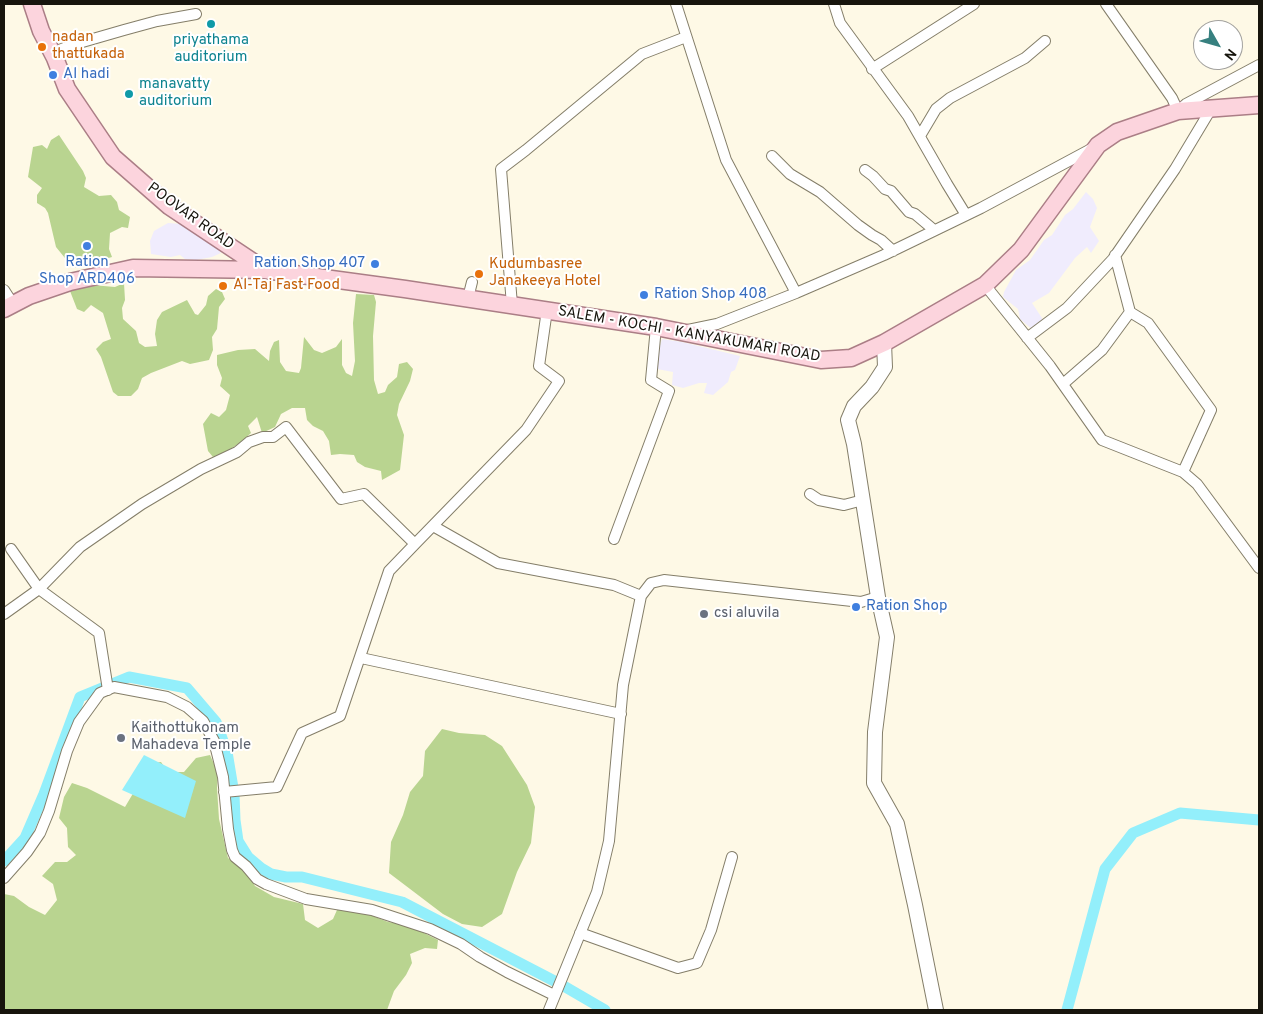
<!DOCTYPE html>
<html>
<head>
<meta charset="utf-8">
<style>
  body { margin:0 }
  #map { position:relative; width:1263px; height:1014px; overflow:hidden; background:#fef9e6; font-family:Overpass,sans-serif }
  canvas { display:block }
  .frame { position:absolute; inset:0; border:5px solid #17150d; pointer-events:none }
  .north { position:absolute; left:1193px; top:20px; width:50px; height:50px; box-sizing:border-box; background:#fff; border:1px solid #a2a19e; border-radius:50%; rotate:128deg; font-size:14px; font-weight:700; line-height:20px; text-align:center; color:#17150d }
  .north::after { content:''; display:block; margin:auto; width:18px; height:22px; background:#37807f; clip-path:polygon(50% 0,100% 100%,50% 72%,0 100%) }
</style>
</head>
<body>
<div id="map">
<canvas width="1263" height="1014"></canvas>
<div class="frame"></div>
<div class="north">N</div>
</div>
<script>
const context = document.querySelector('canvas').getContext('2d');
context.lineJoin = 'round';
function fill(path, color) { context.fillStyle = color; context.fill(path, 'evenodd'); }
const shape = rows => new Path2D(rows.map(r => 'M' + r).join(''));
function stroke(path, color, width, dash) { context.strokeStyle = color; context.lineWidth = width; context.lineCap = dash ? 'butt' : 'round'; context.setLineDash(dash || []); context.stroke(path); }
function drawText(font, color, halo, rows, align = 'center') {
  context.font = font + ' Overpass,sans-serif'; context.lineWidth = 4; context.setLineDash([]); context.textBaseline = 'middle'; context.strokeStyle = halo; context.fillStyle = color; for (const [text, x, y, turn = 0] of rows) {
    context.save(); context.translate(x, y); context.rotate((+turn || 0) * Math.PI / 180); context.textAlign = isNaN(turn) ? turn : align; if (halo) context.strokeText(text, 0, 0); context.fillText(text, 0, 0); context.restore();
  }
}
const commercial = shape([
  [1086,192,1093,199,1097,208,1090,227,1099,241,1091,253,1087,247,1075,258,1049,293,1032,303,1042,318,1042,325,1033,330,1020,319,1018,309,1003,297,1004,292,1016,270,1030,260,1044,240,1052,235,1065,215,1073,209],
  [168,223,181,224,195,231,215,245,221,253,212,257,196,260,185,259,180,255,171,257,151,254,150,241,154,231],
  [662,339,682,342,740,356,735,370,731,372,728,382,713,395,704,393,707,383,699,383,683,388,672,385,673,372,657,369,658,352]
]);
const green = shape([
  [59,135,83,171,86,178,84,187,99,196,111,195,117,202,119,210,130,217,128,228,122,227,110,233,109,249,112,257,73,268,56,247,48,213,45,208,37,203,37,195,42,188,28,177,33,147,42,145,47,149,51,140],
  [124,283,125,300,122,308,123,319,136,331,139,343,145,347,157,346,155,334,157,320,162,312,187,300,195,314,198,315,206,305,208,296,216,289,222,292,225,299,219,307,217,329,212,337,213,350,209,360,190,364,182,361,151,373,142,378,138,389,131,396,118,396,113,392,101,357,96,349,103,342,111,339,103,313,91,305,84,312,77,309,70,291,92,285,115,287],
  [356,294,374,295,376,302,373,336,374,380,378,394,385,392,388,385,397,377,399,364,407,362,413,369,410,381,399,404,397,415,404,435,400,470,382,480,381,471,365,467,357,462,354,455,340,454,331,455,329,441,323,431,313,426,307,420,305,408,292,408,281,414,275,427,262,433,257,417,248,426,251,433,241,442,229,450,213,457,208,451,203,424,211,413,219,417,226,410,230,395,220,386,222,378,217,365,217,355,238,350,255,349,269,361,270,351,274,342,279,340,280,362,286,371,299,373,301,368,304,337,314,350,322,353,336,347,342,339,342,365,346,373,352,376,355,361,353,323],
  [442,729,459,733,485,735,502,746,527,785,535,807,531,843,517,872,502,914,482,927,462,924,443,914,389,873,391,842,403,815,410,792,423,776,425,751],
  [210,755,218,773,217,788,219,819,228,858,245,870,255,886,274,897,303,904,305,920,318,928,333,919,337,910,360,911,388,922,408,925,438,940,437,949,425,948,410,954,412,963,406,975,394,991,387,1010,4,1010,4,894,14,896,29,907,45,915,57,900,53,884,42,876,55,862,67,862,76,855,68,847,67,828,59,818,64,797,72,783,87,788,125,807,151,763,161,762,168,772,184,772,196,758]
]);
const water = shape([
  [144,755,196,781,185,818,122,790]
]);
const canal = shape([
  [4,861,25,838,44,794,80,697,129,677,187,688,216,722,227,752,234,794,235,820,238,841,248,857,261,868,271,874,286,877,302,877,402,902,562,985,605,1010],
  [1067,1010,1105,869,1133,833,1180,813,1259,820]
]);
const street = shape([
  [676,4,726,160,796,293],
  [834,4,840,23,908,116,947,184,966,215],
  [1106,4,1172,98,1178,111,1186,104,1259,65],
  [52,53,72,45,124,30,157,21,196,14],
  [872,69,974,4],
  [920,136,936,109,950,98,1025,58,1045,41],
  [772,156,790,174,820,192,858,225,872,235,881,240,893,251],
  [865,170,873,176,885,189,891,191,909,212,915,214,934,230],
  [1115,255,1130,312,1148,323,1211,410,1183,472],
  [985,285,1050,366,1102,440,1183,472,1197,484,1259,568],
  [4,290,13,304],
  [468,298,472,282],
  [512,305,501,169,526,150,642,54,686,37],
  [688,330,717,324,796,293,884,255,981,208,1093,148],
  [1027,338,1067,308,1113,259,1175,169,1211,109],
  [1063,384,1102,350,1130,312],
  [810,494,819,500,844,505,863,500],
  [433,526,498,563,614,585,641,596],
  [614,539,669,391,651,380,656,327],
  [11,549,39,589,99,633,108,690],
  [4,614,39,589,80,547,142,504,201,469,237,452,249,442,263,437,273,437,286,427,341,499,364,494,415,544,526,430,559,381,539,366,547,310],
  [361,658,621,714],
  [224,792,277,787,302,733,340,716,389,571,415,544],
  [4,878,27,852,40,833,49,811,67,751,79,722,100,693,114,687,167,697,187,707,203,721,214,741,223,777,228,829,232,850,235,857,246,866,257,879,266,884,306,899,372,910,430,929,461,944,480,957,507,972,554,995],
  [580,933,678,968,697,963,711,930,732,857],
  [549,1010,597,892,609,841,623,685,641,596,651,583,664,580,861,602,878,597]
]);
const secondary = shape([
  [884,343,885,367,872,387,854,406,848,420,854,444,878,597,887,637,875,732,874,783,897,824,915,905,936,1010]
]);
const primary = shape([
  [32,4,41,31,55,58,67,89,113,157,169,206,265,270],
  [4,309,29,296,70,282,133,268,265,270,405,289,656,327,821,360,851,358,884,343,985,285,1021,250,1098,145,1117,132,1178,111,1259,105]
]);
const markers = [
  [211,24,5,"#0f9aa8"],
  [42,47,5,"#e8710a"],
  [53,75,5,"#3f7fe0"],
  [129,94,5,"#0f9aa8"],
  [87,246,5,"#3f7fe0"],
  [375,264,5,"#3f7fe0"],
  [479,274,5,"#e8710a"],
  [223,286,5,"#e8710a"],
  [644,295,5,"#3f7fe0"],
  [856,607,5,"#3f7fe0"],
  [704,614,5,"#6b7280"],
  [121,738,5,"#6b7280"]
];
const foodNames = [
  ["nadan",52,38],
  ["thattukada",52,55],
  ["Kudumbasree",489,265],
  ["Janakeeya Hotel",489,282],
  ["Al-Taj Fast Food",233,286]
];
const cultureNames = [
  ["priyathama",211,41],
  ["auditorium",211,58],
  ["manavatty",139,85,"left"],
  ["auditorium",139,102,"left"]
];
const shopNames = [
  ["Al hadi",63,75],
  ["Ration",87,263,"center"],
  ["Shop ARD406",87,280,"center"],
  ["Ration Shop 407",365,264,"right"],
  ["Ration Shop 408",654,295],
  ["Ration Shop",866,607]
];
const streetNames = [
  ["POOVAR ROAD",190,217,36],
  ["SALEM - KOCHI - KANYAKUMARI ROAD",689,335,10]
];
const worshipNames = [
  ["csi aluvila",714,614],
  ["Kaithottukonam",131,729],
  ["Mahadeva Temple",131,746]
];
fill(commercial, '#f0ecfd');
fill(green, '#b9d490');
fill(water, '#93effb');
stroke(canal, '#93effb', 11);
stroke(street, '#847e69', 12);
stroke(secondary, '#847e69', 16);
stroke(primary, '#ab7e86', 19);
stroke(street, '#fff', 10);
stroke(secondary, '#fff', 14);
stroke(primary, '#fcd4dd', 16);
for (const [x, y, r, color] of markers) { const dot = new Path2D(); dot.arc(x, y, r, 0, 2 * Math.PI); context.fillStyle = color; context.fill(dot); stroke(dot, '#fff', 2); }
drawText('15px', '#c56008', '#fff', foodNames, 'left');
drawText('15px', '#0d838f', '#fff', cultureNames);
drawText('15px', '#366cbe', '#fff', shopNames, 'left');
drawText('15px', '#17150d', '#fff', streetNames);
drawText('15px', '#5b616d', '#fff', worshipNames, 'left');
</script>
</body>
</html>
